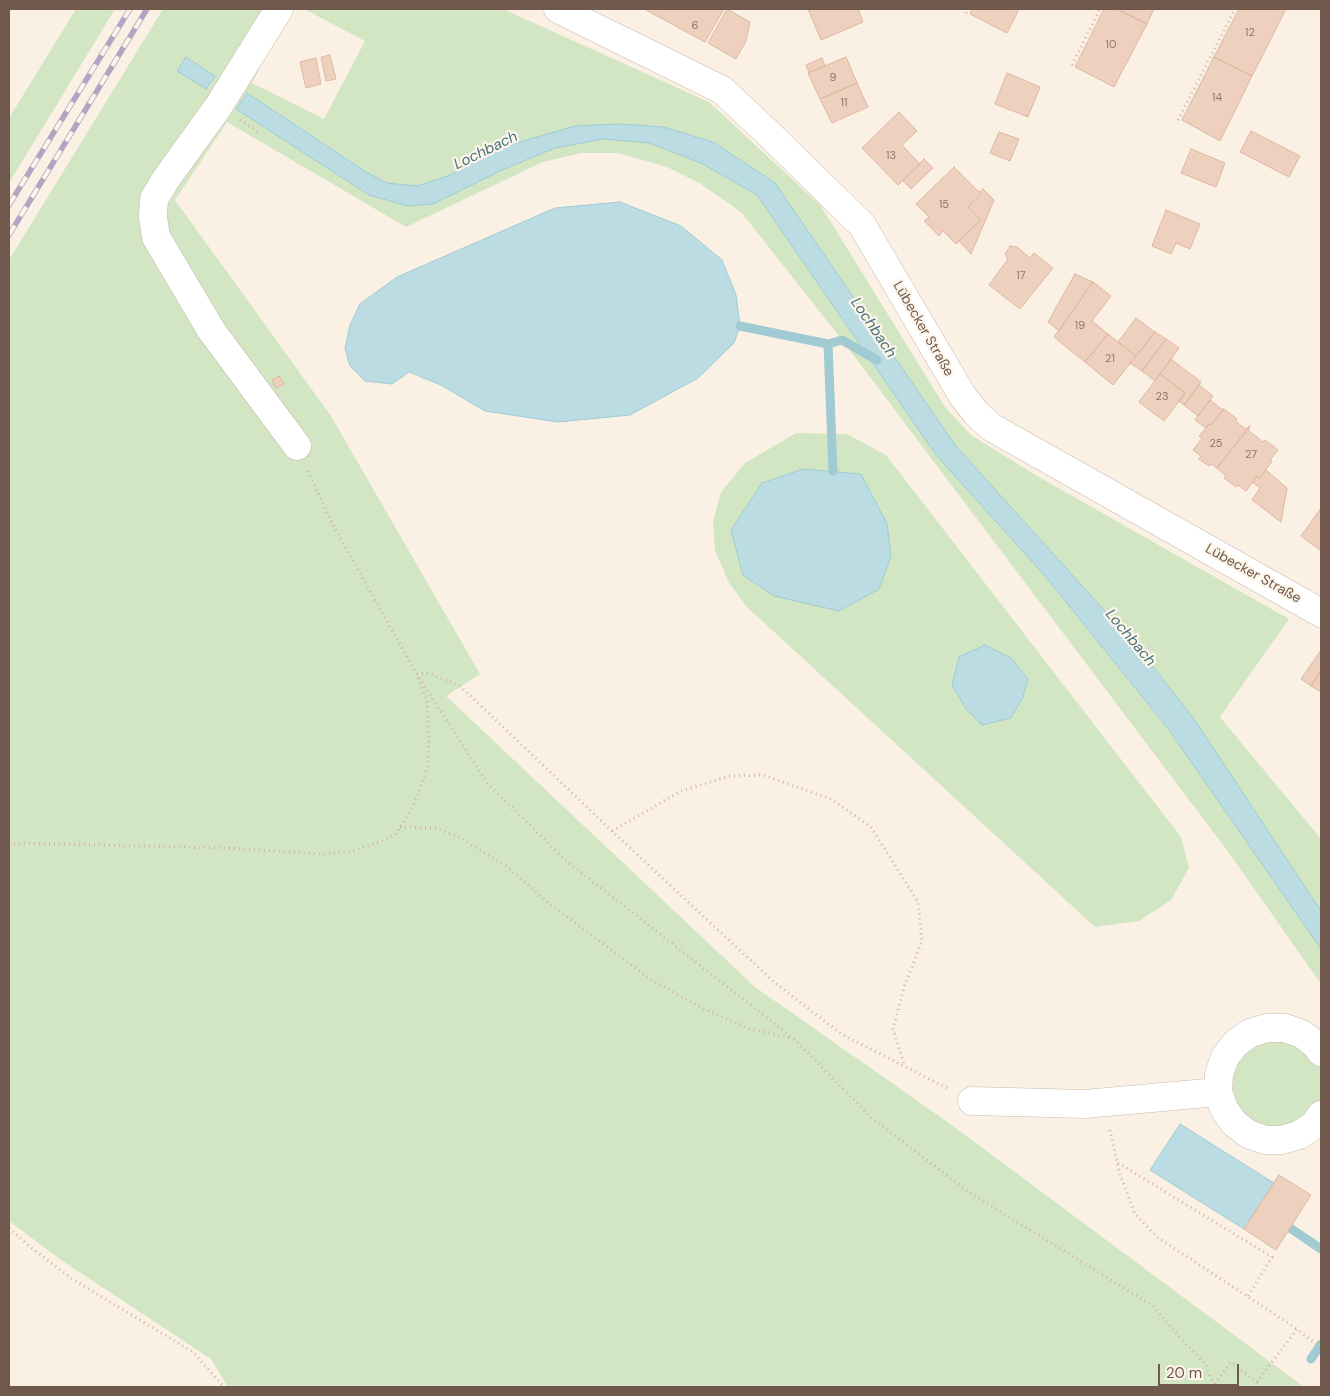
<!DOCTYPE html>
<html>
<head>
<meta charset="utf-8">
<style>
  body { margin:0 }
  #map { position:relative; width:1330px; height:1396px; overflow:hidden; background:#faf1e4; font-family:"DM Sans",sans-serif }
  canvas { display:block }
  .frame { position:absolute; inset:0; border:10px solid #70594c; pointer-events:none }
  .scale { position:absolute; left:1158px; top:1364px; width:81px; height:22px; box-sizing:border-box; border:2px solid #70594c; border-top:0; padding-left:6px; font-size:15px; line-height:18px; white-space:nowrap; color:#70594c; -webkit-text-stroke:4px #fdf5ea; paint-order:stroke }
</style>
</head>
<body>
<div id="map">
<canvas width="1330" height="1396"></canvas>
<div class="frame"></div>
<div class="scale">20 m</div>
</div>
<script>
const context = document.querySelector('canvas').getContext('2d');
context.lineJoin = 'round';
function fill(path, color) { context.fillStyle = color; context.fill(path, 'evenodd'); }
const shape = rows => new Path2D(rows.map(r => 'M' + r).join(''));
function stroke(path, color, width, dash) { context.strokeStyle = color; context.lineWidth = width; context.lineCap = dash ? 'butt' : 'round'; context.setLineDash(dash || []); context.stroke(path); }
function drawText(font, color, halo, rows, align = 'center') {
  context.font = font + ' "DM Sans",sans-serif'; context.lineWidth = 4.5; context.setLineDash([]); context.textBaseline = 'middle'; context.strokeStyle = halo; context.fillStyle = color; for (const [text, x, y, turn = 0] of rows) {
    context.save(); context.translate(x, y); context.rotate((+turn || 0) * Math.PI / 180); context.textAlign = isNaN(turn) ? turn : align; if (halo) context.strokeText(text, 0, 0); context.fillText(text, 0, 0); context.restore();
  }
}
const green = shape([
  [76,9,115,9,9,183,9,118],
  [163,9,290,9,252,83,324,119,365,41,304,9,503,9,709,102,821,206,945,407,971,435,1037,476,1289,619,1220,717,1321,839,1321,984,1229,853,842,340,741,212,701,184,667,167,618,153,581,153,543,162,406,227,227,122,175,200,331,416,480,674,446,696,755,987,949,1123,1304,1387,228,1387,211,1359,61,1260,9,1221,9,260],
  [796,433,847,434,886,455,1181,837,1189,868,1171,900,1139,921,1095,927,747,607,729,583,715,550,713,522,721,492,745,463],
  [1284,1037,1311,1052,1320,1065,1321,1099,1316,1111,1306,1123,1260,1131,1227,1096,1231,1064,1253,1041]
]);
const water = shape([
  [186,57,215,76,206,89,177,71,186,57],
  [247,93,366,172,387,183,417,186,445,177,516,143,575,126,619,124,664,127,713,142,775,183,955,445,1140,650,1194,719,1321,911,1321,949,1169,730,1046,577,936,455,757,195,701,163,649,143,603,139,555,148,502,170,433,204,407,206,369,195,236,109,247,93],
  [620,202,681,226,722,260,736,295,740,326,734,343,698,378,630,415,558,422,485,411,441,385,409,372,392,384,365,381,350,366,345,348,350,325,360,304,397,277,555,208,620,202],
  [803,469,861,474,887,524,891,556,879,589,839,611,774,596,743,575,731,530,762,483,803,469],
  [985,645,1011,658,1028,679,1023,697,1011,718,982,725,966,709,952,685,959,657,985,645],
  [1180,1124,1274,1183,1244,1229,1150,1170,1180,1124]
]);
const stream = shape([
  [740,326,828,344,842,340,877,360],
  [828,344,833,471],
  [1290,1228,1321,1249],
  [1311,1359,1321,1344]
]);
const building = shape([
  [644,9,724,9,705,42,644,9],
  [727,9,750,22,746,41,736,59,708,43,727,9],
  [808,9,858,9,863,22,821,40,808,9],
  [972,9,1019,9,1007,33,970,14,972,9],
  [1104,9,1117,9,1147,24,1114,87,1075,67,1104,9],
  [1117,9,1154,9,1147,24,1117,9],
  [1239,9,1286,9,1252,76,1214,57,1239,9],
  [330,55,336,79,326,81,321,57,330,55],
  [846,57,857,83,820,99,808,73,846,57],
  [1214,57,1252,76,1220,141,1182,120,1214,57],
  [316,58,321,84,306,88,300,62,316,58],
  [822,58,825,66,809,73,806,65,822,58],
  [1007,73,1040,87,1028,117,995,104,1007,73],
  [857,83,868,107,832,123,820,99,857,83],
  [899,112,917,131,902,145,920,164,898,185,862,148,899,112],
  [1251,131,1300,156,1289,177,1240,152,1251,131],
  [999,132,1019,139,1010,161,990,153,999,132],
  [1191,149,1225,163,1216,187,1181,173,1191,149],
  [924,159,933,168,911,189,903,181,924,159],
  [954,167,981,194,968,207,981,220,956,244,943,231,939,236,924,221,929,217,916,204,954,167],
  [983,189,994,200,971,254,959,241,981,220,968,207,981,194,979,192,983,189],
  [1166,210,1200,224,1190,249,1176,243,1171,254,1152,246,1166,210],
  [1010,246,1017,247,1030,258,1034,253,1053,268,1020,309,989,285,1008,259,1005,254,1010,246],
  [1075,274,1093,282,1059,331,1048,322,1075,274],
  [1093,282,1111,296,1092,321,1108,334,1085,362,1054,337,1093,282],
  [1136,318,1155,332,1136,356,1118,342,1136,318],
  [1155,332,1166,339,1142,371,1130,363,1155,332],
  [1108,334,1136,356,1113,385,1085,362,1108,334],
  [1166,339,1179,348,1155,381,1142,371,1166,339],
  [1171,359,1201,382,1184,405,1179,401,1185,393,1160,374,1171,359],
  [1160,374,1185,393,1164,421,1139,402,1160,374],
  [279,376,284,384,276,388,272,380,279,376],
  [1199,385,1213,396,1198,416,1184,405,1199,385],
  [1210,400,1223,410,1211,425,1209,424,1206,428,1195,420,1210,400],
  [1224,409,1237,419,1235,421,1246,429,1250,426,1217,468,1211,464,1209,466,1199,459,1201,456,1193,450,1202,438,1199,436,1206,428,1209,424,1211,425,1224,409],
  [1250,426,1248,430,1263,442,1265,440,1278,450,1270,460,1272,461,1260,478,1257,476,1246,491,1238,485,1236,487,1224,478,1226,476,1217,468,1250,426],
  [1266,470,1287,488,1281,522,1252,500,1260,488,1252,482,1257,476,1260,478,1266,470],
  [1321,508,1321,551,1301,536,1321,508],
  [1321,650,1321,671,1311,686,1301,679,1321,650],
  [1321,671,1321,692,1311,686,1321,671],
  [1279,1175,1311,1195,1276,1250,1244,1229,1279,1175]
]);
const path = shape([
  [966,13,968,9],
  [1072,65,1100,9],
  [240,120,260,133],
  [1178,120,1235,9],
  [308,471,334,527,416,673,488,784,564,859,794,1039,873,1119,967,1191,1153,1306,1182,1340,1206,1364,1214,1387],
  [417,673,429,673,460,686,612,831,775,983,843,1035,949,1089],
  [400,827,435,828,461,838,506,866,550,904,650,979,698,1006,750,1029,792,1038],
  [612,831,681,791,730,776,763,775,831,799,871,827,918,902,922,941,904,987,893,1029,904,1064],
  [9,843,226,848,324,854,352,851,373,844,395,835,406,819,417,798,428,765,429,736,427,702,418,678],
  [1110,1130,1119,1172,1135,1214,1157,1237,1297,1329],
  [1118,1163,1272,1257,1248,1296],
  [9,1228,29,1246,72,1279,193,1352,224,1387],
  [1215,1384,1231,1362,1257,1382,1297,1329,1321,1348]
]);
const minor = shape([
  [279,9,218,107,166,179,154,199,153,217,156,237,211,330,297,446],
  [558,9,722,90,766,131,862,225,962,395,976,413,991,427,1321,613],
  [1321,1052,1316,1045,1302,1034,1285,1028,1267,1028,1250,1033,1236,1043,1225,1057,1219,1074,1218,1092,1224,1109,1234,1123,1248,1134,1265,1140,1282,1140,1299,1135,1314,1125,1321,1115],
  [972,1101,1085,1104,1218,1092]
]);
const rail = shape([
  [9,205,130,9],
  [9,235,147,9]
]);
const numberNames = [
  ["6",695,26],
  ["12",1250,33],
  ["10",1111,45],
  ["9",833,78],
  ["14",1217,98],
  ["11",844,103],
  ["13",891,156],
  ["15",944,205],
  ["17",1021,276],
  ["19",1080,326],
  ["21",1110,359],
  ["23",1162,397],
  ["25",1216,444],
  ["27",1251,455]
];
const streetNames = [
  ["Lübecker Straße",923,329,60],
  ["Lübecker Straße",1253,574,29]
];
const waterNames = [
  ["Lochbach",486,151,-26],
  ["Lochbach",873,328,56],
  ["Lochbach",1130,638,50]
];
fill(green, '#d2e6c4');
fill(water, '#badce2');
stroke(water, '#a1cbd3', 1);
stroke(stream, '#a1cbd3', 9);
fill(building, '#edd0be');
stroke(building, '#deb7a0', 1);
stroke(minor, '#cab9ab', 29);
stroke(path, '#d2b4a1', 3, [1, 4]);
stroke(minor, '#fff', 28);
stroke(rail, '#b4a4c2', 5.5);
stroke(rail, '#fdf5ea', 4, [11]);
drawText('11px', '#8f7768', null, numberNames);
drawText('14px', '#70594c', '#fdf5ea', streetNames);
drawText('italic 15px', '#44737b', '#fdf5ea', waterNames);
</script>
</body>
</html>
